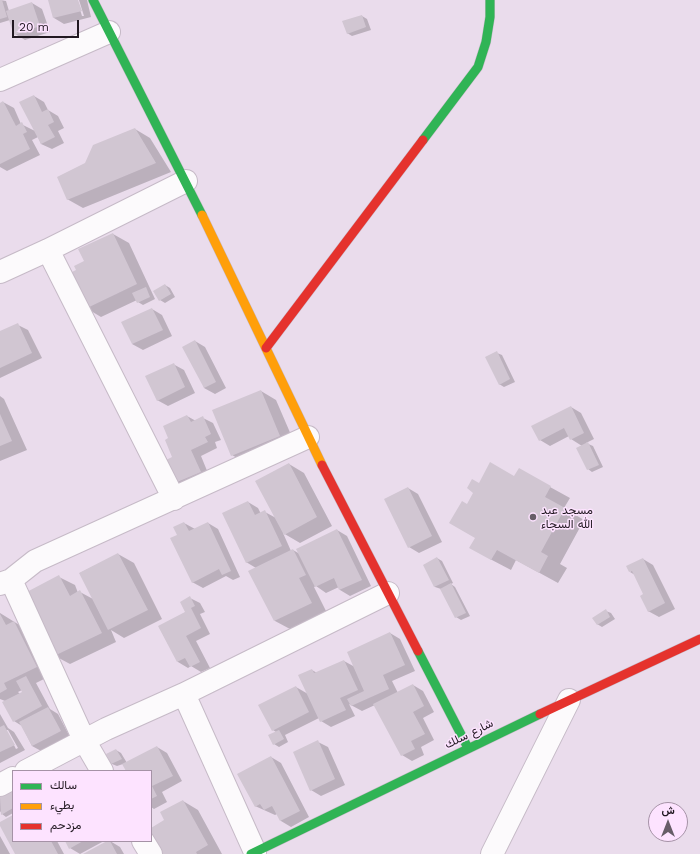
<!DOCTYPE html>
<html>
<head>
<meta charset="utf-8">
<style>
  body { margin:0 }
  #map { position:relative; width:700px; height:854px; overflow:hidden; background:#eadcec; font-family:"Work Sans",Vazirmatn,sans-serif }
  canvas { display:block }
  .legend { position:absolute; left:12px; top:770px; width:140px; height:72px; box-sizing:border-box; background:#fde3ff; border:1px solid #a592a6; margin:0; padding:5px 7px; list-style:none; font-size:12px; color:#211821 }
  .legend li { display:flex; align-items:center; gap:8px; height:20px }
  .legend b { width:20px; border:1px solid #a592a6 }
  .north { position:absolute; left:648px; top:802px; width:40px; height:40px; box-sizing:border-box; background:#fde3ff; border:1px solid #a592a6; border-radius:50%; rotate:0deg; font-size:11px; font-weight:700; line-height:16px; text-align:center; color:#211821 }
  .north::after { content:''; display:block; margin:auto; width:14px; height:18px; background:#675d68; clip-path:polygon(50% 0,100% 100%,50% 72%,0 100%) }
  .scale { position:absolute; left:12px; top:20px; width:67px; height:18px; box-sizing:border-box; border:2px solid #211821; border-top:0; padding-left:5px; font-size:12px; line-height:14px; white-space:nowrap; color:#211821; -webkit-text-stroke:3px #fde3ff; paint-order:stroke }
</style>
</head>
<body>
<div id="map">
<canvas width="700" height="854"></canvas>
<ul class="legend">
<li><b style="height:5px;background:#30b455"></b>سالك</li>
<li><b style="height:5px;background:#ff9f0a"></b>بطيء</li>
<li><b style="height:5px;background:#e5322d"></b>مزدحم</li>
</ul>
<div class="north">ش</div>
<div class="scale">20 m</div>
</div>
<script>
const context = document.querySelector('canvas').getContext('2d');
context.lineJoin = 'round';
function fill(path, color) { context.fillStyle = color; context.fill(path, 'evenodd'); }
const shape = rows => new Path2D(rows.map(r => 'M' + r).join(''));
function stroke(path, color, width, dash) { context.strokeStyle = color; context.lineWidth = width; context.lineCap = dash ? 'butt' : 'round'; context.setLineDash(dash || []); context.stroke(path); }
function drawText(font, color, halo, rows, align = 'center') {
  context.font = font + ' "Work Sans",Vazirmatn,sans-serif'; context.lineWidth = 3; context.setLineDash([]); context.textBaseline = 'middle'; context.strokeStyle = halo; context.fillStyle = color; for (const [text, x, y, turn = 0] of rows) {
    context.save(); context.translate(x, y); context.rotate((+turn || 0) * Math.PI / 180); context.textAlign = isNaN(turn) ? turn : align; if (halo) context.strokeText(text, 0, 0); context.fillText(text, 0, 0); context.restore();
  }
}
const shadow = shape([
  [0,0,6,1,9,11,32,3,42,9,50,32,25,40,15,34,10,20,0,23],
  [49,0,77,0,82,16,84,16,79,0,87,0,91,17,64,24,54,18],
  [362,16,367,19,371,30,352,36,347,33],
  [34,96,44,102,48,110,58,116,64,128,58,131,64,143,52,149,41,144,38,137,32,140,40,155,7,171,0,167,0,104,3,102,14,108,21,124,35,131],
  [135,129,150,138,171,172,83,208,67,199,86,164],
  [113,234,129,243,155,299,143,305,138,302,137,300,101,317,86,308,79,283,86,262],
  [165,285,170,288,175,297,165,303,160,300],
  [152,309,162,315,172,336,143,350,132,344],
  [18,325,28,330,42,358,0,378,0,333],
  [195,341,205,347,226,388,215,394,204,388],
  [497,353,502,355,515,382,504,387,499,384],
  [173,364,184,370,195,393,168,406,157,400],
  [261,391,276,400,295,444,247,464,232,455],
  [0,396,4,399,27,450,0,461],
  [571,407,581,413,594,439,586,443,593,446,603,467,592,472,588,469,582,446,571,439,569,436,550,446,540,440],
  [187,416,196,421,203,418,213,423,221,440,215,442,217,448,201,456,210,478,188,488,178,482,168,460,174,457,170,439],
  [289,464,304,473,332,526,300,543,283,533,291,551,293,550,300,554,337,530,347,536,371,586,350,596,340,590,339,587,326,593,316,586,314,587,326,611,290,629,275,621,250,571,256,568,246,562,248,502,258,508,261,514,265,512,276,518],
  [515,477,550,487,570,498,564,508,584,520,560,564,567,568,558,583,516,560,511,570,490,559,476,538,468,505,480,484],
  [408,488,418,494,442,542,419,553,409,547],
  [184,523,195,529,208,523,218,529,240,577,233,580,226,576,203,588,192,582,178,536],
  [118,554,134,563,162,619,124,638,111,630,116,642,70,664,55,656,59,577,75,585,78,593,80,592,93,599,80,573],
  [437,558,442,561,453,583,451,584,455,587,470,616,461,620,456,617,441,589,435,587,424,565],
  [643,559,653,565,675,609,659,617,648,611,645,595,635,575,630,572],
  [190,598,200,603,205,612,200,614,210,634,196,641,210,668,201,672,191,666,188,668,178,662,159,627,186,612],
  [606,611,611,613,615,619,602,627,597,624],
  [0,613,29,631,52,675,36,683,50,709,58,714,70,737,43,752,32,746,22,726,14,721,5,701,0,699],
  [22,690,23,692,20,694,18,692],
  [390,633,400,639,415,671,392,681,398,693,413,685,423,691,434,712,423,718,434,740,421,747,424,755,412,761,402,755,375,705,362,711,349,704,355,716,331,727,321,721,319,718,285,735,288,742,279,747,274,744,276,732,273,730,296,687,308,694,312,670,317,673,344,661,355,667],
  [0,714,8,728,14,732,25,750,0,763],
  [6,730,8,730,18,748,16,749],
  [318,742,328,747,345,785,321,796,311,790],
  [157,747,167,753,182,781,162,792,167,802,154,809,151,807,151,771,127,771,123,764,117,766,112,764,107,755,116,750,121,753,127,763],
  [271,757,281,763,309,817,291,827,281,821,277,814,275,815,255,806],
  [11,792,13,793,13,813,6,817,2,814,0,811,0,798],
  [183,801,198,810,222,854,157,854,161,848,151,829,166,821],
  [13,816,13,841,57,841,64,854,16,854,0,823],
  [0,836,10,854,0,854],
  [66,841,104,841,80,854,70,848],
  [110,841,120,847,124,854,85,854]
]);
const building = shape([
  [0,0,2,0,7,17,0,19],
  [48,0,78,0,82,11,53,18],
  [32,2,40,26,14,35,6,11],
  [362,15,366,27,347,34,342,21],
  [34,95,42,112,48,109,54,122,48,125,55,137,41,144,19,102],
  [3,101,16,126,22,122,27,132,23,134,30,149,0,164,0,103],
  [135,128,156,163,67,200,57,177,85,163,93,145],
  [113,233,137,284,85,309,74,285,77,283,72,272,76,270,74,266,84,261,78,249],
  [165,284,171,294,159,301,153,291],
  [146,287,150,297,137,303,132,293],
  [152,308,163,330,132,344,121,322],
  [18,323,32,353,0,368,0,331],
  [195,340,216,382,204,388,182,347],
  [497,351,510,379,499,385,485,357],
  [174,363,185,387,157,401,145,376],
  [261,390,280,436,231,456,212,410],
  [571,406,584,433,570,440,564,428,539,441,531,426],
  [0,414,12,441,0,446],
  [187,415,191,422,203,416,211,434,205,437,208,442,191,450,201,472,177,482,166,460,172,457,165,440,168,438,163,426],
  [588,442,599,465,587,470,576,448],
  [490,462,514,476,519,468,551,486,545,497,565,508,541,552,548,556,539,573,497,550,491,560,469,548,475,538,449,523,462,501,467,504,473,493,467,488,472,479,479,483],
  [289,463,317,517,284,535,255,481],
  [408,487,432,536,408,548,384,499],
  [248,501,255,515,265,510,282,546,246,563,222,513],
  [184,522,189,531,208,522,231,571,222,575,219,569,192,583,170,538,177,535,173,527],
  [337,529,362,580,339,590,334,578,315,587,296,549],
  [293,549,306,575,299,578,312,603,274,621,248,571],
  [118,553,148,610,108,630,79,573],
  [437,557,449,580,434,587,423,565],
  [643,558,665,603,648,612,640,596,643,594,632,571,629,572,626,566],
  [59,575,70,596,80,590,102,633,54,656,23,594],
  [451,583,466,613,455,618,440,589],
  [190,596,195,606,191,608,201,628,186,636,200,662,190,667,185,658,177,662,158,626,185,612,180,602],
  [606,609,610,617,597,625,592,618],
  [0,614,6,625,14,621,37,667,4,683,7,689,0,693],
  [390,632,405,665,383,675,389,689,351,706,347,699,364,691,347,652],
  [344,660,358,690,340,698,346,710,320,722,298,675,312,669,314,673],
  [26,676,42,706,13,722,2,702,22,692,16,681],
  [413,684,424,706,413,712,425,734,411,741,415,749,401,756,373,704],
  [296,686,309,712,272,731,258,705],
  [48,707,61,731,32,746,19,722],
  [4,725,15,745,0,752,0,727],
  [279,730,284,739,273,745,268,735],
  [318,740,335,779,310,791,293,752],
  [157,746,173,776,152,786,157,796,151,799,151,771,126,771,122,764],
  [116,749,122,759,111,764,106,754],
  [271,756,300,811,280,821,272,806,264,810,260,804,255,807,237,774],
  [11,791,13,794,13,808,1,815,0,797],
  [183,800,208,845,196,852,197,854,156,854,154,851,160,847,151,832,151,828,164,820,160,812],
  [13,815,13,841,51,841,58,854,15,854,0,826,0,822],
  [65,841,83,841,69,849],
  [107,841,110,841,117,854,83,854]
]);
const street = shape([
  [0,80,109,32],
  [48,250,174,499],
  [0,272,48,250,186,181],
  [11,580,84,740,102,771],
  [0,584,11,580,35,561,308,437],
  [184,694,255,852],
  [26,771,106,729,184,694,388,593],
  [0,785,13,778],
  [143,841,151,854],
  [492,854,569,700]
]);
const fast = shape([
  [93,0,202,215],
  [423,140,478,67,486,42,490,17,490,0],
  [418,651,468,748],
  [251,854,540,714]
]);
const slow = shape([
  [202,215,322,465]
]);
const jam = shape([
  [266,348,423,140],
  [322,465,418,651],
  [540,714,700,639]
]);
const markers = [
  [533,517,4,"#675d68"]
];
const poiNames = [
  ["مسجد عبد",541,510],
  ["الله السجاء",541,524]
];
const streetNames = [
  ["شارع سلك",469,734,-26]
];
fill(shadow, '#0003');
fill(building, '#d1c6d2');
stroke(street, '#c6bac7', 24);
stroke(fast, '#c6bac7', 10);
stroke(slow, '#c6bac7', 10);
stroke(jam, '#c6bac7', 10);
stroke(street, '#fcfafc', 22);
stroke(fast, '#30b455', 9);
stroke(slow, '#ff9f0a', 9);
stroke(jam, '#e5322d', 9);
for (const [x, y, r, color] of markers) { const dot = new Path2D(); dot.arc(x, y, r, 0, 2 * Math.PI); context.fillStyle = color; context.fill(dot); stroke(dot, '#fde3ff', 1.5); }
drawText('12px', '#211821', '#fde3ff', poiNames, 'left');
drawText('12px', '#211821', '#fde3ff', streetNames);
</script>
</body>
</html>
